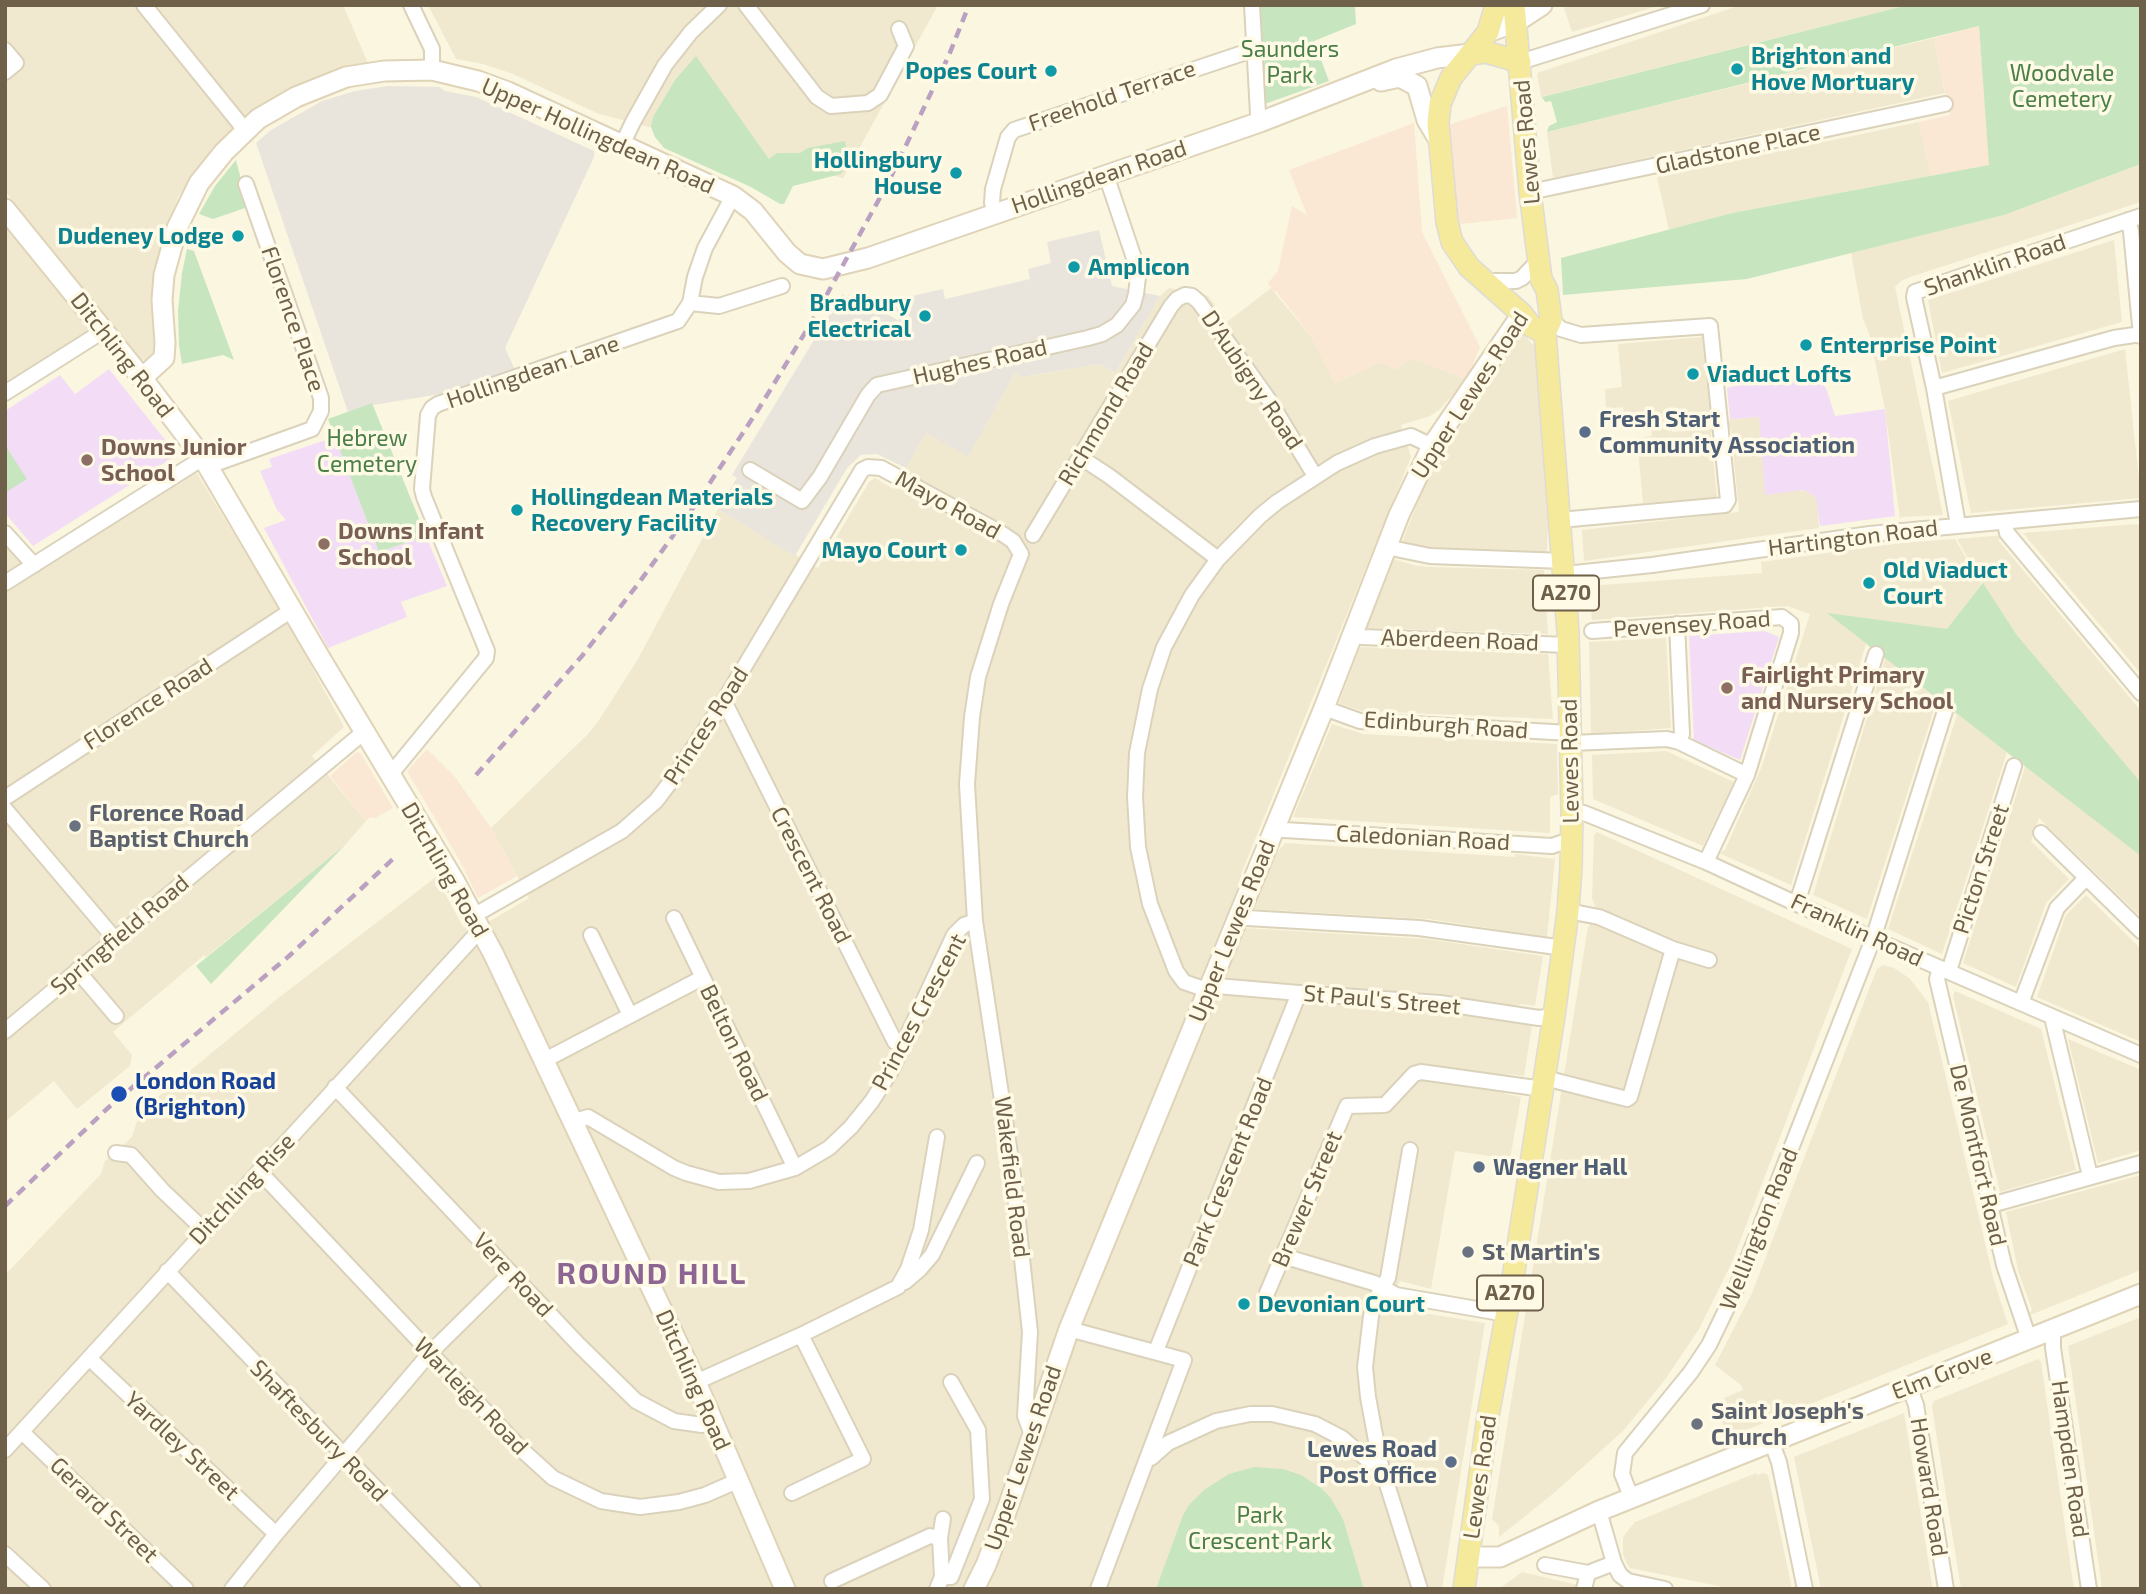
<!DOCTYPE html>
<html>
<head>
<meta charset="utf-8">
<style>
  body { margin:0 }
  #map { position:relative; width:2146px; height:1594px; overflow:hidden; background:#faf6e0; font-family:"Exo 2",sans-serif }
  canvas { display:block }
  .frame { position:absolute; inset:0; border:7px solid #6f6049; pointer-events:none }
</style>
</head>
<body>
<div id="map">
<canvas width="2146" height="1594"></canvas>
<div class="frame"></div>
</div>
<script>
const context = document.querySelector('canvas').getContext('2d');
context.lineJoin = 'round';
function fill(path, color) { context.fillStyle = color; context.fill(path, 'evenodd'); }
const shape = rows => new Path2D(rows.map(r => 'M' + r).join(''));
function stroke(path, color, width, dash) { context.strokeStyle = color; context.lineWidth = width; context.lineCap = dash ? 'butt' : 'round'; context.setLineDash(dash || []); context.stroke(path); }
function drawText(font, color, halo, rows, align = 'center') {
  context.font = font + ' "Exo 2",sans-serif'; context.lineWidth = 7; context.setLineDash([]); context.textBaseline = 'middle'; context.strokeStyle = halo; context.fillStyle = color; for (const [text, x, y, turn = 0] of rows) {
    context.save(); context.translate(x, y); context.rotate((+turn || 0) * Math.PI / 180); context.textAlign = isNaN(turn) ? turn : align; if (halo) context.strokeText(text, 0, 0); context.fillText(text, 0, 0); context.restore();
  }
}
const residential = shape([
  [5,5,343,5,368,63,339,69,282,92,247,115,207,156,178,197,161,245,152,287,154,352,146,360,141,360,5,191],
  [428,5,938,5,843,178,599,114,513,74,483,64,456,59],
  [1570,5,1661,5,1572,32,1564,8],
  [1741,5,1908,5,1541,97,1537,73],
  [1934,38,1945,93,1553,178,1547,132],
  [1919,122,1931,176,1732,213,1669,230,1657,177],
  [2141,164,2141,202,1910,277,1901,281,1895,287,1943,515,1902,517,1900,519,1885,409,1869,333,1863,319,1851,253,2004,215],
  [5,225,103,331,5,394],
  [2114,240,2122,322,1942,373,1928,300],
  [1169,288,1208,296,1227,322,1271,288,1312,338,1335,383,1381,362,1396,369,1411,358,1467,379,1440,409,1430,416,1401,425,1411,457,1241,874,1250,884,1245,928,1426,939,1543,956,1535,1006,1522,1004,1512,1007,1511,1017,1515,1023,1532,1026,1524,1076,1508,1074,1503,1076,1501,1089,1505,1094,1521,1097,1510,1159,1455,1151,1431,1289,1400,1281,1386,1307,1485,1323,1442,1589,5,1589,5,1275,101,1174,105,1161,132,1137,140,1112,277,999,436,877,463,927,492,920,529,898,491,828,589,733,599,720,638,659,718,509,818,568,869,482,875,478,893,489,926,433,968,456,1015,373,1023,377,1100,364,1115,373,1160,296],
  [1520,330,1535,347,1548,527,1547,552,1436,549,1402,542,1421,494,1435,467,1481,393,1480,384],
  [1702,337,1710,415,1671,418,1672,432,1714,429,1711,433,1717,498,1643,503,1637,438,1652,436,1650,413,1624,414,1623,407,1606,409,1605,389,1622,387,1618,344],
  [2125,349,2141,498,1971,513,1948,401],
  [1759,417,1800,491,1804,490,1817,497,1819,528,1584,561,1582,530,1739,512,1731,429,1728,427,1730,419],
  [193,467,287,621,344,727,312,756,366,821,345,845,206,957,204,955,196,962,113,1032,132,1055,130,1066,77,1109,54,1081,5,1122,5,532,34,565],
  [2137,524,2141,528,2141,674,2023,533],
  [2005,535,1998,540,2141,711,2141,917,2039,818,2031,841,2069,879,2046,903,2016,987,1963,963,2025,767,2007,752,1942,954,1888,929,1957,715,1937,700,1867,919,1813,895,1885,659,1866,644,1791,885,1719,853,1725,850,1762,766,1810,614,1787,606,1592,620,1589,586,1762,573,1761,562,1900,543,1955,539,1982,585,1982,583,1957,539],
  [1393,559,1417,566,1430,567,1544,570,1548,634,1366,628],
  [1666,638,1671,728,1591,734,1589,642],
  [1360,647,1548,654,1553,719,1362,711,1341,704,1339,703],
  [1332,724,1363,734,1557,744,1558,794,1550,797,1550,833,1293,817],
  [1666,751,1734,782,1703,846,1593,799,1592,755],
  [1597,832,1852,949,1732,1262,1699,1329,1664,1381,1623,1431,1554,1493,1499,1537,1499,1526,1492,1519,1588,927,1590,925,1595,906,1592,898,1594,835],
  [1285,843,1515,857,1515,854,1555,859,1547,937,1429,919,1253,909,1276,854],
  [2086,895,2141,949,2141,1042,2037,997,2066,915],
  [1883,965,1894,968,1909,978,1928,1002,1994,1281,2008,1324,1729,1437,1720,1418,1730,1413,1724,1398,1743,1390,1741,1385,1715,1365,1752,1293,1873,979,1877,969],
  [1955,991,2041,1029,2076,1170,2000,1192,1953,996],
  [2068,1039,2141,1070,2141,1150,2098,1163],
  [2141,1175,2141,1270,2028,1316,2032,1310,2018,1270,2006,1212],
  [2141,1317,2141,1589,2102,1589,2068,1346],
  [2038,1359,2041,1362,2074,1589,1961,1589,1932,1407,1934,1401],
  [1904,1413,1933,1589,1821,1589,1794,1457],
  [1756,1473,1757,1475,1764,1473,1768,1475,1792,1589,1733,1589,1630,1568,1627,1564,1623,1555,1623,1537,1635,1522],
  [1522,1572,1578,1585,1604,1589,1499,1589]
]);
const commercial = shape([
  [1979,26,1990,165,1931,176,1919,122,1950,115,1934,38],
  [1507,106,1517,218,1461,224,1457,228,1448,125],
  [1414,123,1422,232,1480,347,1467,379,1411,358,1395,370,1381,362,1335,383,1312,338,1276,291,1274,292,1268,283,1278,271,1292,206,1307,215,1289,170],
  [427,749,455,777,491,828,517,876,478,898,460,861,407,771],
  [357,752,361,754,393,808,375,818,370,817,366,821,330,776]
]);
const industrial = shape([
  [388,86,439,87,445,91,476,97,594,151,594,157,505,348,515,370,453,392,373,405,372,404,348,412,256,143,271,130,322,101,355,91],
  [1099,230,1112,286,1160,296,1115,373,1100,364,1022,377,1015,373,968,457,926,433,906,468,877,454,861,455,847,468,795,556,718,509,737,478,732,475,842,294,876,315,880,310,899,321,894,300,943,289,945,299,1030,279,1028,269,1051,263,1047,242]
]);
const education = shape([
  [109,369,177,455,33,546,5,513,5,411,60,375,75,394],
  [1812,379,1821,381,1826,388,1835,416,1885,409,1895,516,1820,526,1816,497,1804,490,1765,495,1759,417,1730,419,1727,388,1755,381],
  [335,437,379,552,426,536,447,586,401,602,407,617,328,648,264,528,286,520,277,510,260,471,272,467,269,459],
  [1764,631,1779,637,1740,760,1694,740,1689,636]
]);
const green = shape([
  [1258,5,1355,5,1356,24,1314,41,1329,81,1262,105],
  [1908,5,2141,5,2141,164,2004,215,1747,279,1563,295,1561,258,1732,213,1989,165,1979,26,1547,132,1549,126,1557,122,1551,101,1545,102,1542,97],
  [696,56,769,159,777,153,800,153,808,148,845,141,849,160,841,174,793,186,784,204,780,204,751,187,664,148,655,137,651,127,653,117,675,80],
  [236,160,248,207,213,219,199,214,215,186],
  [187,249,194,251,234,360,223,355,182,364,179,345,178,311,182,273],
  [372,403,426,536,379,552,328,419],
  [5,445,27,479,5,493],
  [1983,583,2016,634,2141,783,2141,856,1827,613,1947,629],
  [345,845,246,948,211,984,196,966],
  [1254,1467,1283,1469,1301,1475,1321,1488,1330,1497,1343,1519,1364,1589,1156,1589,1183,1515,1189,1505,1204,1490,1229,1474]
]);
const street = shape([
  [144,5,245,130],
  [411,5,432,49,432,70],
  [746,5,817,97,831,106,868,103,880,95,906,46,899,29],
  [1252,5,1258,114,1260,122],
  [5,50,16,63,5,72],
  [1520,62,1702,5],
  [622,145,633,122,665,65,691,32,719,5],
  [1530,192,1945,104],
  [996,213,992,203,993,189,1008,137,1014,130,1255,49],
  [2128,220,2131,231,2141,336],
  [1484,281,1516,281,1522,278,1539,260],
  [690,303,695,277,705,248,733,196],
  [1551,320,1561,329,1581,335,1710,326,1728,500,1725,505,1560,520],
  [1934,388,2114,338,2141,334],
  [5,393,103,331],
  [1080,457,1109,476,1218,559],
  [209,466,312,429,321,411,321,398,246,184],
  [750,470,802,501,820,477,868,395,877,385,1088,338,1102,334,1117,325,1133,305,1136,294,1138,277,1136,264,1106,175],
  [2005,523,2007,533,2141,693],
  [1958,525,1934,388,1914,297,1915,292,2141,216],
  [5,533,34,565],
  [1033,535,1171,306,1177,299,1185,295,1192,296,1199,302,1269,400,1315,476],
  [1386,547,1430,556,1564,561],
  [1565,574,1652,565,1870,534,2141,509],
  [5,583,203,458],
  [1677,624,1682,734,1679,742],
  [1592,631,1782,617,1791,624,1791,633,1747,775,1706,862],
  [1353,634,1362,637,1568,645],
  [722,704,727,707,895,1042,903,1045],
  [1324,708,1360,721,1570,733],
  [1571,743,1667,739,1679,742,1747,775],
  [390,775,486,658,487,651,424,497,422,489,428,415,432,408,438,404,678,321,690,303,719,306,782,286],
  [5,798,292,610],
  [5,809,115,939],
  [1572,812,1584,813,1706,862,1873,939,2141,1055],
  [1274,827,1284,830,1552,846,1572,839],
  [2041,833,2141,931],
  [1797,903,1876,654],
  [473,916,622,831,656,801,675,776,722,704,862,470,868,467,881,468,1001,533,1013,541,1021,554,1001,604,978,677,972,717,967,784,975,921,1012,1167,1030,1332,1025,1416,1031,1432],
  [1239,916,1247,918,1419,928,1564,948],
  [674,918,795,1168],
  [591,935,630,1015],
  [1673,949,1709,960],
  [1940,968,1937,979,2004,1265,2029,1339],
  [77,970,116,1016],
  [1949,971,2014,766],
  [1210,983,1217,986,1299,993,1440,1003,1539,1018,1554,1016],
  [1207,990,1184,982,1176,971,1150,904,1138,847,1135,797,1137,753,1150,689,1164,647,1192,595,1218,559,1260,516,1277,502,1337,463,1375,446,1411,436,1432,446],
  [2021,1003,2057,908,2086,878],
  [2052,1017,2090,1176],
  [5,1031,364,732],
  [543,1061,702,978],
  [1545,1078,1627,1099,1630,1097,1673,949,1599,917,1568,911],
  [335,1087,579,1345,636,1401,674,1421,702,1425,712,1420],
  [572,1122,588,1117,674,1168,686,1173,719,1182,749,1181,795,1168,829,1148,851,1127,872,1101,892,1069,954,935,964,925,975,921],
  [1410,1150,1388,1278,1374,1302,1371,1316,1365,1367,1368,1397,1380,1462,1420,1589],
  [116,1153,131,1155,162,1190,204,1230],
  [259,1171,521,1449,553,1478,601,1501,640,1507,679,1502,705,1495,737,1481],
  [1991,1205,2141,1163],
  [1283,1256,1374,1283,1396,1295,1506,1314],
  [167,1271,473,1589],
  [905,1282,919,1270,932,1255,977,1163],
  [1267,1293,1347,1106,1385,1105,1414,1074,1421,1072,1543,1089],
  [1069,1329,1184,1360,1098,1589],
  [2053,1330,2053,1348,2089,1589],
  [1156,1351,1299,993],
  [89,1358,276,1534],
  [696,1382,801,1335,898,1287,908,1269,921,1230,937,1137],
  [1909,1386,1916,1405,1946,1589],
  [22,1432,186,1589],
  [1771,1441,1779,1462,1805,1589],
  [5,1450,480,930],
  [1151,1458,1168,1443,1216,1421,1250,1414,1272,1414,1315,1424,1342,1438,1370,1462,1380,1462],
  [792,1493,863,1459,801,1335],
  [1632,1499,1622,1474,1625,1453,1691,1372,1709,1345,1736,1289,1873,939,1946,708],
  [1599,1511,1614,1563,1620,1575,1628,1581,1665,1589],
  [940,1538,943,1519],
  [5,1554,43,1589],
  [1545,1565,1588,1573,1614,1563],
  [942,1577,951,1577,982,1499,978,1430,951,1382],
  [832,1581,930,1536,940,1538,942,1577,937,1589],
  [232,1589,276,1534,430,1353,511,1273],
  [1584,1589,1588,1573]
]);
const secondary = shape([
  [1488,32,1516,22,1542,5],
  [1381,81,1400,77,1417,86,1427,120,1439,140],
  [5,209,142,378,203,458,319,656,455,882,494,955,696,1382,785,1589],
  [142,378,164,358,165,343,162,300,164,275,177,228,199,183,224,152,258,119,296,97,346,77,384,71,432,70,478,81,508,92,733,196,753,211,787,253,800,264,823,269,868,258,1260,122,1396,69,1437,58,1470,54],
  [1470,1557,1500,1557,1599,1511,2141,1294],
  [974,1589,986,1565,1009,1504,1069,1329,1324,708,1399,515,1432,446,1522,314]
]);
const primary = shape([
  [1496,5,1488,32,1451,78,1440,104,1438,123,1447,222,1452,242,1469,267,1522,314,1531,326,1545,333],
  [1470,54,1486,52,1520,62],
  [1464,1589,1488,1416,1512,1284,1554,1016,1568,911,1571,867,1572,812,1568,632,1545,333,1551,320,1547,290,1541,279,1530,192,1514,5]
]);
const rail = shape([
  [476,775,582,656,638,584,696,504,758,410,814,318,889,181,949,55,969,5],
  [5,1206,109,1107,289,956,394,858]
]);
const markers = [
  [1737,69,7,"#0f9aa8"],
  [1051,71,7,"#0f9aa8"],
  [956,173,7,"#0f9aa8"],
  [238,236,7,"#0f9aa8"],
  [1074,267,7,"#0f9aa8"],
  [925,316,7,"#0f9aa8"],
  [1806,345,7,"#0f9aa8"],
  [1693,374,7,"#0f9aa8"],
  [1585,432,7,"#5c6f8a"],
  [87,460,7,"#8d6e63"],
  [517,510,7,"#0f9aa8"],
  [324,544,7,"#8d6e63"],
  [961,550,7,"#0f9aa8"],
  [1869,583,7,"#0f9aa8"],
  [1727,688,7,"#8d6e63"],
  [75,826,7,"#6b7280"],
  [119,1094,9,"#1a4fb4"],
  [1479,1167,7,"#5c6f8a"],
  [1468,1252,7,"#6b7280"],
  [1244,1304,7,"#0f9aa8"],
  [1697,1424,7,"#6b7280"],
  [1451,1462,7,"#5c6f8a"]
];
const shields = [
  [1566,593,66],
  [1510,1293,66]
];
const shieldNames = [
  ["A270",1566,593],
  ["A270",1510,1293]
];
const parkNames = [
  ["Saunders",1290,49],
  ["Park",1290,75],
  ["Woodvale",2062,73],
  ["Cemetery",2062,99],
  ["Hebrew",367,438],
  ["Cemetery",367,464],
  ["Park",1260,1515],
  ["Crescent Park",1260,1541]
];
const cultureNames = [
  ["Brighton and",1751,56],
  ["Hove Mortuary",1751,82],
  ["Popes Court",1037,71,"right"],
  ["Hollingbury",942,160,"right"],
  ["House",942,186,"right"],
  ["Dudeney Lodge",224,236,"right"],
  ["Amplicon",1088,267],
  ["Bradbury",911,303,"right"],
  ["Electrical",911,329,"right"],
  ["Enterprise Point",1820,345],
  ["Viaduct Lofts",1707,374],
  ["Hollingdean Materials",531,497],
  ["Recovery Facility",531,523],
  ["Mayo Court",947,550,"right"],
  ["Old Viaduct",1883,570],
  ["Court",1883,596],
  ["Devonian Court",1258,1304]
];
const streetNames = [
  ["Freehold Terrace",1112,96,-19],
  ["Upper Hollingdean Road",598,136,24],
  ["Lewes Road",1527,142,-95],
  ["Gladstone Place",1738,149,-12],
  ["Hollingdean Road",1099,177,-19],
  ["Shanklin Road",1995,265,-19],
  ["Florence Place",293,319,71],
  ["Ditchling Road",122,355,52],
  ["Hughes Road",980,362,-13],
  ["Hollingdean Lane",533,372,-19],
  ["D'Aubigny Road",1252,380,56],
  ["Upper Lewes Road",1470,395,-57],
  ["Richmond Road",1106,414,-59],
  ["Mayo Road",948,505,29],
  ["Hartington Road",1853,538,-7],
  ["Pevensey Road",1692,624,-4],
  ["Aberdeen Road",1460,640,2],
  ["Florence Road",148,704,-33],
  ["Edinburgh Road",1446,725,4],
  ["Princes Road",706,726,-57],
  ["Lewes Road",1570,761,-91],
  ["Caledonian Road",1423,838,3],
  ["Picton Street",1981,869,-72],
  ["Ditchling Road",445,870,60],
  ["Crescent Road",811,875,63],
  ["Franklin Road",1857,930,25],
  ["Upper Lewes Road",1232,931,-68],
  ["Springfield Road",120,935,-40],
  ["St Paul's Street",1382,1000,5],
  ["Princes Crescent",919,1012,-62],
  ["Belton Road",734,1043,64],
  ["De Montfort Road",1978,1155,77],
  ["Park Crescent Road",1228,1172,-68],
  ["Wakefield Road",1012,1177,83],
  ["Ditchling Rise",242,1189,-47],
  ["Brewer Street",1307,1199,-67],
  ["Wellington Road",1759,1229,-68],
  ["Vere Road",513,1275,47],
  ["Elm Grove",1942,1374,-21],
  ["Ditchling Road",693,1380,66],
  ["Warleigh Road",471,1396,46],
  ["Shaftesbury Road",319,1431,46],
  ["Yardley Street",182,1446,43],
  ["Upper Lewes Road",1023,1458,-71],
  ["Hampden Road",2070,1459,82],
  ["Lewes Road",1480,1477,-82],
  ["Howard Road",1929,1487,81],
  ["Gerard Street",104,1510,44]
];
const serviceNames = [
  ["Fresh Start",1599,419],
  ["Community Association",1599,445],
  ["Wagner Hall",1493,1167],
  ["Lewes Road",1437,1449,"right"],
  ["Post Office",1437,1475,"right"]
];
const educationNames = [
  ["Downs Junior",101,447],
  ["School",101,473],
  ["Downs Infant",338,531],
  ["School",338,557],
  ["Fairlight Primary",1741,675],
  ["and Nursery School",1741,701]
];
const worshipNames = [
  ["Florence Road",89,813],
  ["Baptist Church",89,839],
  ["St Martin's",1482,1252],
  ["Saint Joseph's",1711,1411],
  ["Church",1711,1437]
];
const transitNames = [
  ["London Road",135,1081],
  ["(Brighton)",135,1107]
];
const districtNames = [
  ["ROUND HILL",652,1274]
];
fill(residential, '#f1e9cf');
fill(commercial, '#fae8d4');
fill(industrial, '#e9e5dc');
fill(education, '#f3ddf6');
fill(green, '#c7e6c0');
stroke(street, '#dad2bb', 18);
stroke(secondary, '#dfd3b8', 23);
stroke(primary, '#dfdcd7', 24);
stroke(street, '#fff', 14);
stroke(secondary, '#fff', 19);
stroke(primary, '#f5e99c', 21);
stroke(rail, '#baa1c2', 4.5, [10, 7]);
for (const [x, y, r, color] of markers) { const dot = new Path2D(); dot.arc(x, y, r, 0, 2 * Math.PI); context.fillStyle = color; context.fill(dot); stroke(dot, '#fefae6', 2.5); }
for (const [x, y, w] of shields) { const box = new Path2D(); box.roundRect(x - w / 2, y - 17.5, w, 35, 5); context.fillStyle = '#fefae6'; context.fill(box); stroke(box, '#6f6049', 2); }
drawText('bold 21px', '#6f6049', null, shieldNames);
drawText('23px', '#4b7f48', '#fefae6', parkNames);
drawText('bold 23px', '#0d838f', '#fefae6', cultureNames, 'left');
drawText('23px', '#6f6049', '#fefae6', streetNames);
drawText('bold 23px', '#4e5e75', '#fefae6', serviceNames, 'left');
drawText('bold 23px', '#785e54', '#fefae6', educationNames, 'left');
drawText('bold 23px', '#5b616d', '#fefae6', worshipNames, 'left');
drawText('bold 23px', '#164399', '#fefae6', transitNames, 'left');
context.letterSpacing = '2px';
drawText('bold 30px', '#8d6592', '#fefae6', districtNames);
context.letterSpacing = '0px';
</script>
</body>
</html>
